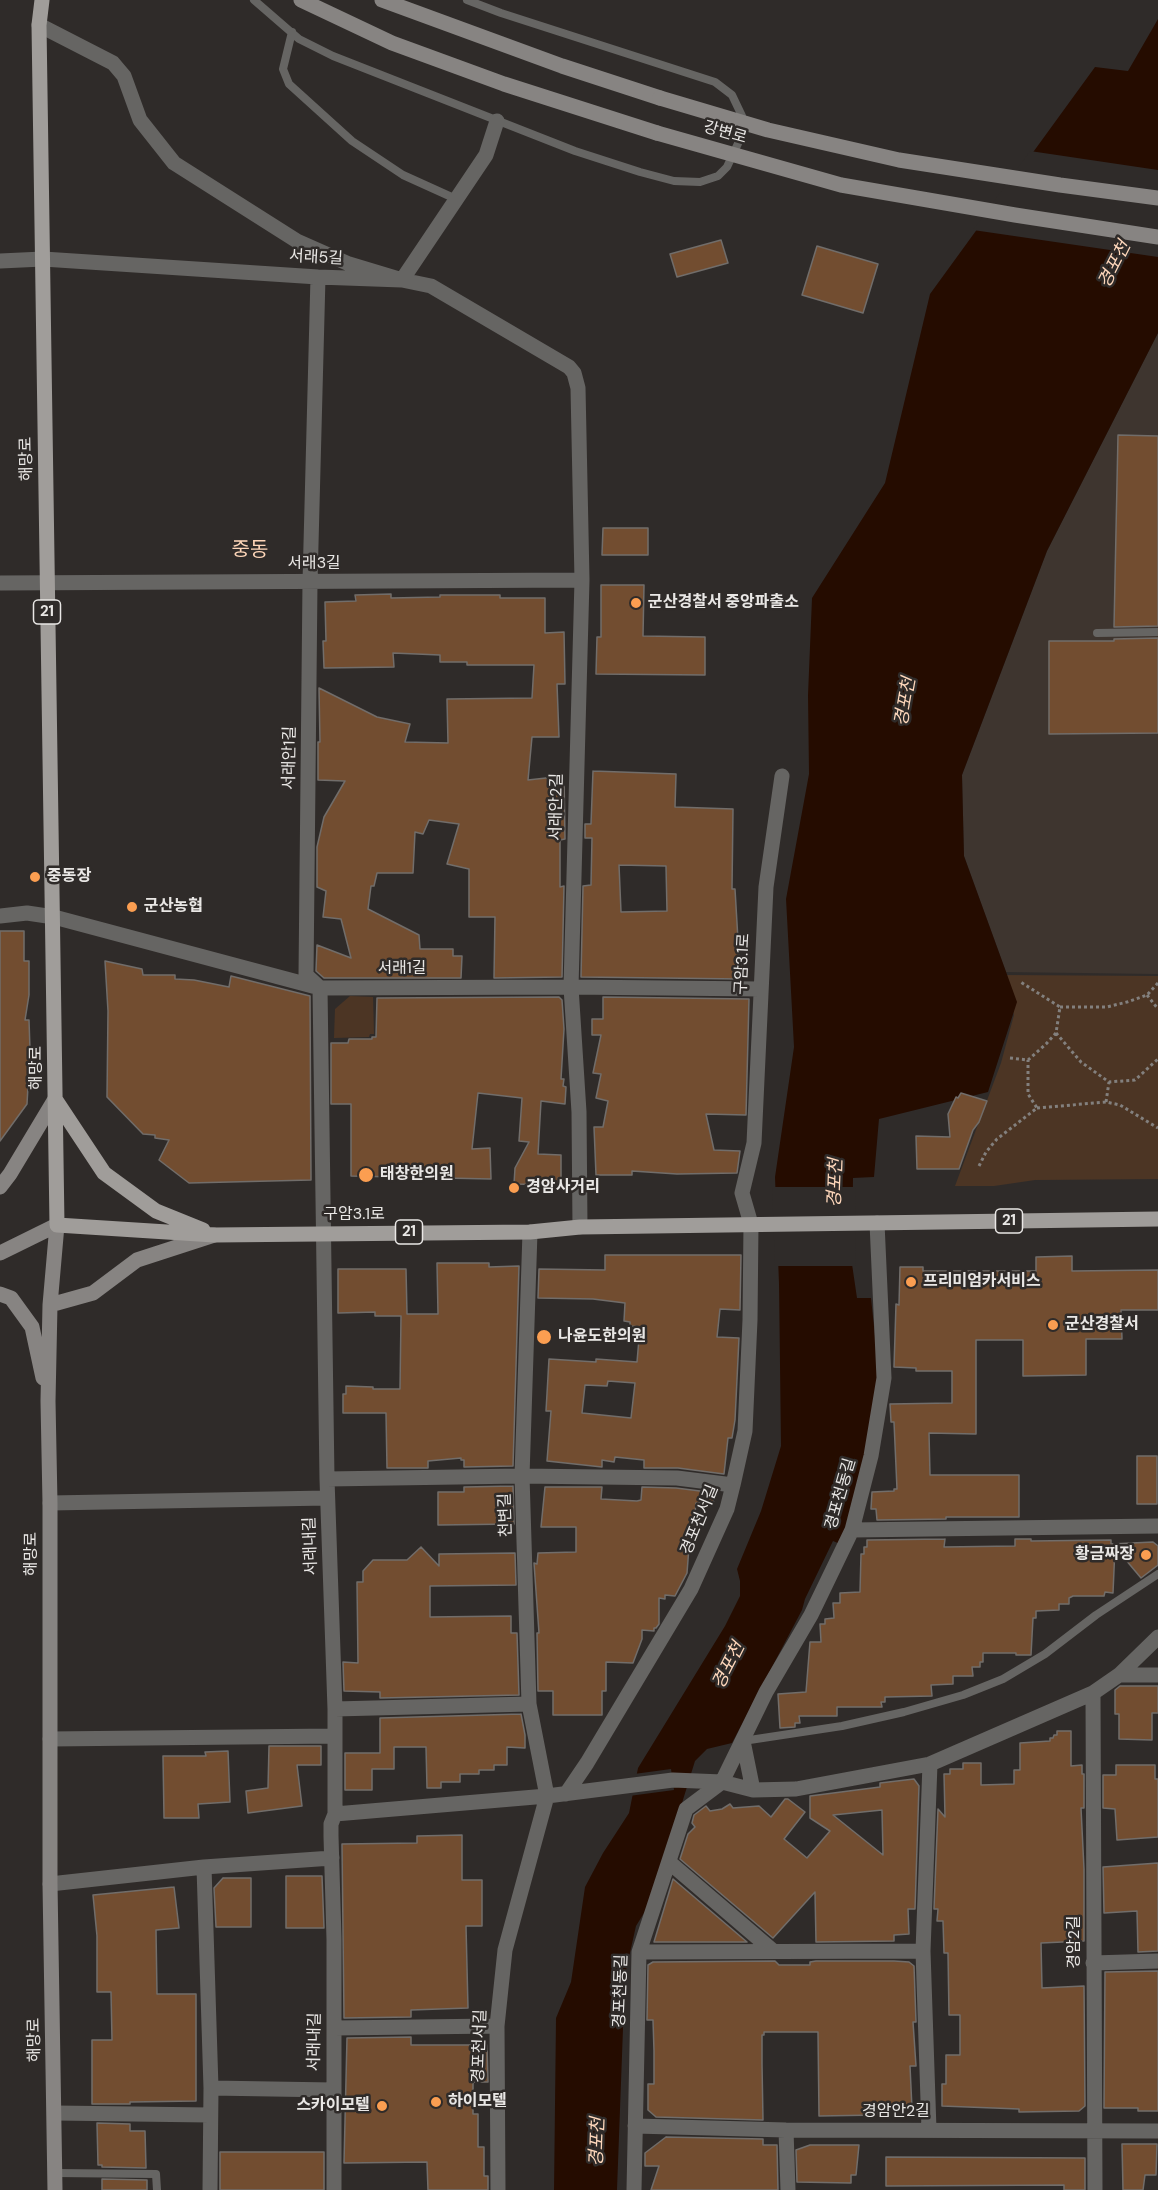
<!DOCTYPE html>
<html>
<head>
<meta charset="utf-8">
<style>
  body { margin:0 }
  canvas { display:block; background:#2f2b29 }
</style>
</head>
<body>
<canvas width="1158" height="2190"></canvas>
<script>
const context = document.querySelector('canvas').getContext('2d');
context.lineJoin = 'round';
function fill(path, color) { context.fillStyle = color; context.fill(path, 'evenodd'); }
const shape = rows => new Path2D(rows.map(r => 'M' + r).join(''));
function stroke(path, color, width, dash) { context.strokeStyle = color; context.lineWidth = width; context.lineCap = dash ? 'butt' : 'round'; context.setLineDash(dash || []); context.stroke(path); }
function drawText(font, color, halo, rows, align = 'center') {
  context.font = font + ' "DM Sans","Noto Sans KR",sans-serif'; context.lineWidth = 5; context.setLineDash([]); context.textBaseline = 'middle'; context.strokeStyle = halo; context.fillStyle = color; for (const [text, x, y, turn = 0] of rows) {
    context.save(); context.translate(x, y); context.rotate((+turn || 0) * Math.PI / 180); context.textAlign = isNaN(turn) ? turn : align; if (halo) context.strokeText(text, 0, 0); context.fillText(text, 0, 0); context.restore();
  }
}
const built = shape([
  [1158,333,1158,974,1006,972,964,856,962,775,1047,551]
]);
const green = shape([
  [1001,975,1158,976,1158,1179,1035,1180,994,1186,955,1186,1001,1063,1014,1015],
  [350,996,373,997,374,1034,370,1034,369,1037,334,1038,335,1009]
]);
const water = shape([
  [1158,19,1158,333,1047,551,962,775,964,856,1017,1002,988,1092,879,1119,874,1177,853,1178,852,1264,857,1298,871,1298,879,1374,863,1478,840,1544,833,1541,805,1599,802,1610,732,1743,707,1749,695,1761,652,1900,636,1926,625,1975,617,2190,554,2190,556,2018,571,1982,585,1887,603,1853,629,1813,638,1768,725,1626,740,1596,740,1581,737,1569,761,1511,781,1446,779,1284,775,1177,794,1047,786,899,809,774,808,695,812,598,885,483,930,294,1095,67,1128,71]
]);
const pier = shape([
  [1030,151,1158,170,1158,257,973,230],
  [772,1187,855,1187,856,1266,775,1266],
  [671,1769,674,1790,629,1796,634,1774]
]);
const building = shape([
  [721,240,728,263,677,277,670,254,721,240],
  [817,246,878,264,863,313,802,295,817,246],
  [1118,435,1158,436,1158,626,1114,627,1118,435],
  [603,528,648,528,648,555,602,555,603,528],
  [601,585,644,585,643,636,705,637,705,675,596,674,597,637,601,637,601,585],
  [391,594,391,598,440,597,440,595,500,595,500,598,545,598,545,633,564,632,565,684,557,684,559,737,532,737,528,780,564,776,565,839,560,840,560,887,564,886,562,977,494,978,495,917,469,917,469,869,447,864,459,824,429,820,423,834,415,832,413,873,377,873,374,886,371,886,368,909,419,935,420,949,453,949,453,956,462,956,461,978,324,978,316,971,317,945,351,958,341,919,323,917,326,891,317,887,317,847,324,817,345,781,318,780,318,742,320,742,319,688,377,717,410,724,405,742,448,743,447,699,532,698,534,665,467,665,467,662,440,662,440,655,393,653,394,667,324,668,323,641,326,641,325,602,356,601,355,595,391,594],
  [1158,638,1158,733,1049,734,1049,641,1114,641,1114,639,1158,638],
  [593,771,676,774,675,807,733,809,732,889,735,889,739,957,742,957,741,979,581,977,583,886,591,885,592,838,585,838,585,824,591,824,593,771],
  [619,865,666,866,667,911,621,912,619,865],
  [0,931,24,931,24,961,29,961,29,995,25,1020,29,1020,30,1050,27,1104,0,1141,0,931],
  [105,961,142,969,143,975,175,975,175,979,194,980,229,987,231,976,310,996,311,1180,189,1183,159,1160,169,1140,155,1138,155,1135,143,1134,107,1097,108,1011,105,961],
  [559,997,562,1000,564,1029,561,1079,564,1079,563,1086,566,1087,565,1104,541,1101,538,1154,561,1155,561,1178,558,1178,558,1185,514,1184,515,1168,529,1142,519,1141,522,1098,478,1093,472,1149,490,1148,491,1179,351,1176,351,1104,331,1104,331,1043,348,1043,349,1039,372,1039,372,1037,376,1037,377,998,559,997],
  [603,997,749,999,746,1115,706,1114,714,1150,740,1151,737,1173,677,1174,632,1171,632,1175,596,1175,594,1127,603,1127,608,1101,596,1098,601,1074,593,1073,601,1035,592,1035,592,1019,603,1019,603,997],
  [961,1093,987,1101,979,1122,973,1130,959,1169,917,1169,916,1136,950,1137,948,1114,956,1097,958,1098,961,1093],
  [605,1255,741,1255,740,1310,720,1309,717,1337,739,1338,735,1420,732,1438,728,1438,724,1474,678,1468,644,1468,644,1460,615,1457,614,1462,602,1460,602,1467,547,1461,551,1411,546,1411,549,1359,596,1362,596,1359,637,1362,640,1327,630,1326,630,1322,624,1321,625,1303,593,1299,538,1298,539,1269,605,1270,605,1255],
  [608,1381,635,1383,631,1418,582,1413,585,1385,607,1386,608,1381],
  [1072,1256,1072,1271,1158,1270,1158,1310,1121,1310,1122,1339,1086,1339,1086,1375,1023,1376,1023,1340,976,1340,976,1434,929,1433,930,1475,1019,1475,1019,1517,946,1517,946,1519,877,1520,876,1509,871,1509,872,1492,894,1491,894,1489,897,1489,894,1422,891,1422,890,1404,952,1403,952,1371,916,1371,916,1368,894,1367,896,1304,899,1305,900,1267,923,1267,923,1271,1036,1271,1036,1257,1072,1256],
  [437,1263,489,1263,489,1267,519,1266,513,1466,464,1467,464,1460,461,1460,461,1458,428,1461,428,1468,387,1468,386,1413,343,1413,343,1394,346,1394,346,1386,373,1387,373,1389,400,1389,401,1316,375,1316,375,1312,338,1313,338,1269,406,1269,407,1314,438,1314,437,1263],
  [1137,1456,1157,1456,1157,1504,1137,1504,1137,1456],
  [513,1486,514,1524,438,1525,438,1492,464,1492,464,1487,513,1486],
  [545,1487,602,1487,601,1499,637,1501,641,1500,642,1487,676,1488,716,1493,713,1503,696,1503,693,1534,690,1534,687,1573,675,1596,665,1595,665,1599,659,1598,659,1624,656,1628,654,1628,654,1631,642,1630,642,1639,633,1663,606,1662,606,1691,602,1691,602,1715,553,1715,553,1691,538,1691,537,1633,539,1633,534,1563,537,1564,538,1553,576,1552,576,1527,541,1527,545,1487],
  [945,1539,944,1547,1015,1546,1015,1539,1031,1539,1031,1541,1111,1540,1111,1544,1153,1542,1158,1546,1158,1565,1141,1578,1115,1547,1113,1593,1105,1592,1104,1596,1073,1596,1069,1598,1069,1604,1059,1604,1059,1610,1036,1611,1036,1618,1033,1618,1031,1655,1016,1655,1016,1653,983,1653,983,1662,980,1662,980,1667,972,1667,973,1676,953,1676,953,1684,931,1685,932,1696,885,1697,885,1702,881,1702,882,1707,837,1707,837,1716,799,1716,800,1723,795,1723,795,1727,780,1728,778,1694,806,1692,810,1642,821,1642,820,1624,825,1624,825,1619,834,1618,833,1603,840,1603,840,1593,860,1592,861,1554,864,1554,864,1547,867,1547,867,1540,945,1539],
  [421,1547,439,1566,439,1554,515,1553,516,1585,430,1586,430,1617,511,1616,511,1633,517,1633,519,1695,380,1698,380,1692,344,1691,343,1662,358,1663,357,1582,363,1582,363,1571,373,1560,407,1560,421,1547],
  [1120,1686,1158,1686,1158,1713,1152,1713,1152,1740,1119,1739,1119,1714,1115,1714,1115,1690,1120,1686],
  [521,1714,525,1735,525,1748,507,1747,507,1765,494,1765,494,1770,479,1770,479,1774,460,1774,460,1782,441,1782,441,1788,427,1788,426,1747,394,1747,394,1769,372,1769,372,1790,345,1790,345,1753,380,1753,380,1718,521,1714],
  [1057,1731,1071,1731,1071,1766,1082,1765,1082,1774,1084,1774,1084,1808,1081,1808,1084,1869,1084,1941,1041,1943,1042,1988,1084,1986,1085,2106,1079,2111,1019,2112,1019,2109,942,2106,942,2084,946,2084,946,2055,960,2055,960,2015,949,2015,948,1953,944,1953,943,1921,937,1921,938,1909,934,1909,938,1809,945,1817,944,1774,950,1774,950,1769,963,1769,963,1763,981,1763,981,1785,1014,1784,1014,1770,1020,1770,1020,1743,1050,1741,1050,1738,1053,1738,1054,1735,1057,1735,1057,1731],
  [269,1746,321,1746,321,1765,297,1765,302,1806,248,1813,246,1791,268,1788,269,1746],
  [228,1751,230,1802,198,1804,199,1818,164,1818,163,1756,206,1756,205,1752,228,1751],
  [1116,1765,1155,1765,1155,1779,1158,1779,1158,1837,1117,1840,1115,1809,1103,1808,1103,1775,1116,1775,1116,1765],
  [914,1779,919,1786,915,1909,908,1909,909,1934,894,1935,894,1941,816,1942,815,1892,773,1938,680,1859,688,1834,695,1827,692,1823,694,1815,706,1806,710,1811,722,1809,730,1804,733,1808,759,1806,771,1817,785,1799,788,1799,805,1812,784,1839,807,1858,830,1831,810,1818,810,1796,880,1787,880,1783,914,1779],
  [882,1810,883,1855,833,1815,882,1810],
  [462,1835,462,1880,482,1880,482,1926,466,1926,468,2008,411,2010,411,2017,344,2018,342,1844,417,1843,417,1836,462,1835],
  [1158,1863,1158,1951,1138,1952,1137,1911,1104,1913,1103,1867,1158,1863],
  [286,1876,322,1876,324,1928,286,1928,286,1876],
  [223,1878,251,1878,251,1927,216,1927,214,1888,223,1878],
  [673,1879,747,1942,654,1942,673,1879],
  [174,1887,179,1928,156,1930,157,1994,196,1994,196,2101,130,2102,130,2104,92,2104,92,2040,112,2040,111,1992,97,1992,97,1936,93,1895,174,1887],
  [775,1961,779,1965,810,1965,810,1962,816,1961,894,1961,909,1962,914,1966,916,2022,913,2022,916,2066,910,2066,912,2109,877,2109,877,2115,819,2116,818,2032,764,2032,764,2035,762,2035,762,2064,763,2120,656,2117,648,2110,648,2084,654,2084,654,2051,653,2020,647,2020,648,1965,653,1962,775,1961],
  [1158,1971,1158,2111,1138,2111,1138,2108,1104,2108,1105,1972,1158,1971],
  [411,2037,411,2045,487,2045,488,2082,473,2082,473,2114,478,2114,478,2147,484,2147,484,2176,488,2176,488,2190,428,2190,427,2162,344,2163,347,2038,411,2037],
  [97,2123,130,2124,130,2131,145,2131,146,2168,102,2167,102,2165,98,2165,97,2123],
  [666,2137,763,2139,763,2145,777,2145,778,2190,651,2190,659,2166,645,2166,645,2153,666,2137],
  [1122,2144,1157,2144,1156,2175,1145,2175,1143,2190,1123,2190,1122,2144],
  [810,2145,859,2145,856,2175,851,2175,851,2183,797,2182,796,2150,810,2145],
  [220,2152,324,2152,324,2190,220,2190,220,2152],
  [886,2157,1085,2158,1085,2190,1064,2190,1064,2185,886,2186,886,2157],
  [102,2179,147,2180,147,2190,102,2190,102,2179]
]);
const path = shape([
  [1147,995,1158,1009],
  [1060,1007,1107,1007,1127,1002,1147,995,1158,983],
  [1056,1033,1081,1062,1109,1082,1135,1080,1158,1059],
  [1010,1058,1028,1060,1046,1044,1056,1033,1060,1007,1019,981],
  [1106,1102,1109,1082],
  [1037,1108,1106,1102,1120,1105,1158,1128],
  [979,1166,986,1152,997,1139,1037,1108,1028,1094,1028,1060]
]);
const lane = shape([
  [254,0,299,39,333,56,575,151,640,172,674,181,700,182,718,176,727,167,742,135,742,116,732,95,715,82,501,13,467,0],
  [292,32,283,69,289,84,352,141,403,175,456,199],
  [1097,633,1158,632],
  [743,1741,842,1726,904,1712,963,1695,1003,1679,1045,1654,1096,1615,1158,1574],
  [55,2173,156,2174,157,2190]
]);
const street = shape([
  [39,25,113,63,124,76,140,120,174,163,297,241,349,264,402,280,431,286,569,367,574,373,578,388,582,580,571,987,579,1112,580,1227],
  [0,261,43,259,318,277,402,280,486,155,497,121],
  [318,277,310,582,306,975,320,988,327,1479,335,1709,335,1814,331,1824,331,1836,334,1939,334,2190],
  [0,583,582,580],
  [0,916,27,913,54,917,320,988,571,987,760,989],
  [327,1479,522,1476,677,1478,733,1485],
  [50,1503,327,1498],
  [852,1530,1158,1526],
  [1119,1675,1158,1675],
  [1093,1693,1095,2190],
  [335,1709,529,1704],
  [50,1739,334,1736],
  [743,1741,753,1790],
  [566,1794,587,1763,691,1589,727,1509,733,1485,745,1431,750,1320,751,1224,742,1193,754,1143,766,887,782,776],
  [335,1814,547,1796,673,1780,722,1782,766,1692,811,1615,852,1530,871,1456,884,1378,877,1223],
  [669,1862,772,1950],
  [204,1867,211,2088,210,2190],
  [50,1884,204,1867,332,1858],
  [639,1952,923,1951],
  [1093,1963,1158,1961],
  [334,2028,497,2026],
  [211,2088,333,2090],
  [55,2113,210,2115],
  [635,2126,786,2130,1158,2131],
  [786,2130,788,2190],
  [929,2130,923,1951,930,1764],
  [498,2190,497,2026,505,1950,547,1796,529,1704,522,1476,530,1232],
  [634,2190,639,1952,686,1809,722,1782,753,1790,796,1789,930,1764,1093,1693,1119,1675,1158,1637]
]);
const secondary = shape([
  [301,0,392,43,504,84,657,133],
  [382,0,562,66,660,98],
  [0,1187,10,1174,55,1099],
  [0,1253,57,1225],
  [0,1294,11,1298,32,1327,43,1378],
  [50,1305,93,1293,137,1260,214,1235],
  [55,2190,50,1884,50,1503,48,1401,50,1305,57,1225]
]);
const primary = shape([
  [42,0,39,25,57,1225,214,1235,530,1232,580,1227,1158,1219],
  [55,1099,104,1173,156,1211,203,1230]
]);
const secondaryBridge = shape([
  [660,98,768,130,899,160,1060,185,1158,198],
  [657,133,841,185,1015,215,1158,237]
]);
const markers = [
  [636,603,6,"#fb9e51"],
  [35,877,6,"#fb9e51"],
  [132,907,6,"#fb9e51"],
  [366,1175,8,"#fb9e51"],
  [514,1188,6,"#fb9e51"],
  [911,1282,6,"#fb9e51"],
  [1053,1325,6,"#fb9e51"],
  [544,1337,8,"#fb9e51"],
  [1146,1555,6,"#fb9e51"],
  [436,2102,6,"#fb9e51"],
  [382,2106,6,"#fb9e51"]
];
const shields = [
  [47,612,27],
  [1009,1221,27],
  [409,1232,27]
];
const shieldNames = [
  ["21",47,612],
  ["21",1009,1221],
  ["21",409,1232]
];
const streetNames = [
  ["강변로",725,133,16],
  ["서래5길",316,258,3],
  ["해망로",27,459,-91],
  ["서래3길",314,564],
  ["서래안1길",290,758,-89],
  ["서래안2길",557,807,-89],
  ["구암3.1로",743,964,-87],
  ["서래1길",402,969],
  ["해망로",37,1068,-90],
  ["구암3.1로",354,1215],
  ["경포천동길",841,1494,-74],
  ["천변길",506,1515,-92],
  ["경포천서길",700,1520,-68],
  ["서래내길",311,1546,-92],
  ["해망로",32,1554,-90],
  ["경암2길",1075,1942,-90],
  ["경포천동길",621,1991,-88],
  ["해망로",35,2040,-91],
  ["서래내길",315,2042,-89],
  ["경포천서길",480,2046,-88],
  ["경암안2길",896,2112]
];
const poiNames = [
  ["군산경찰서 중앙파출소",648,603],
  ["중동장",47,877],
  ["군산농협",144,907],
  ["태창한의원",380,1175],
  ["경암사거리",526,1188],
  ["프리미엄카서비스",923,1282],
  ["군산경찰서",1065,1325],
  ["나윤도한의원",558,1337],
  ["황금짜장",1134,1555,"right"],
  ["하이모텔",448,2102],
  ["스카이모텔",370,2106,"right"]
];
const waterNames = [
  ["경포천",1115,265,-63],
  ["경포천",906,702,-80],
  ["경포천",836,1183,-88],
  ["경포천",729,1666,-63],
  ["경포천",598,2142,-88]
];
const quarterNames = [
  ["중동",250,551]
];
fill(built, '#3e352f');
fill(green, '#4c3524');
fill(water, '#250c00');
fill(pier, '#2f2b29');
fill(building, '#724d30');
stroke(building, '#716d6a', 1.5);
stroke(path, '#83807e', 3, [3, 3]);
stroke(lane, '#666563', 8);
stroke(street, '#666563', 15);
stroke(secondary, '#878482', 15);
stroke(primary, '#a09d9a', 15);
stroke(secondaryBridge, '#878482', 15);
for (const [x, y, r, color] of markers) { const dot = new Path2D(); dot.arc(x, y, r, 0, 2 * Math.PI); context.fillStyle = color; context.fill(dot); stroke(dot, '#2f2b29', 2); }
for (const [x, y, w] of shields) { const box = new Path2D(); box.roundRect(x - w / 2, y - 12, w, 24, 4.5); context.fillStyle = '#2f2b29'; context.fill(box); stroke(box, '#e9e7e5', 1.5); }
drawText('bold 15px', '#e9e7e5', null, shieldNames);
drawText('16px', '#e9e7e5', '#2f2b29', streetNames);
drawText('bold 16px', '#e9e7e5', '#2f2b29', poiNames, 'left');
drawText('italic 18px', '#ffd8bc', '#2f2b29', waterNames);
drawText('20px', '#fed6b9', '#2f2b29', quarterNames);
</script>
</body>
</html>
